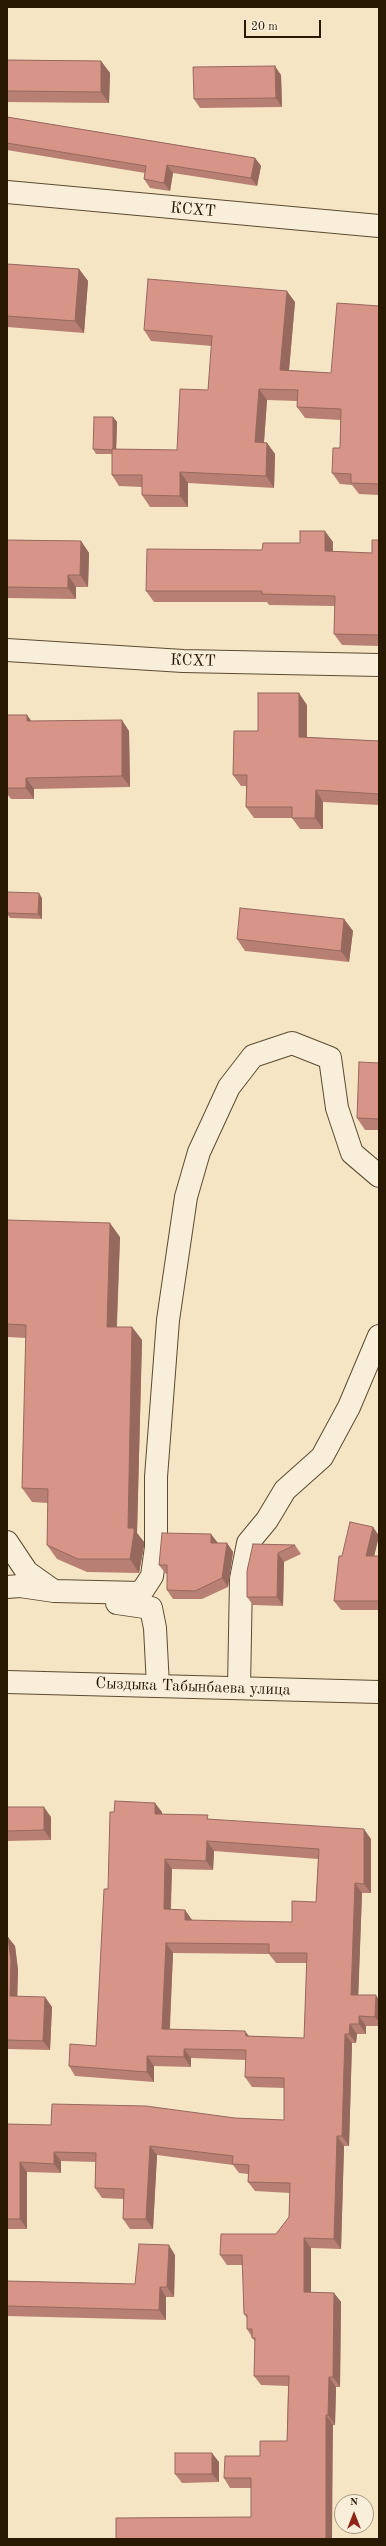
<!DOCTYPE html>
<html>
<head>
<meta charset="utf-8">
<style>
  body { margin:0 }
  #map { position:relative; width:386px; height:2546px; overflow:hidden; background:#f6e5c4; font-family:"Old Standard TT",serif }
  canvas { display:block }
  .frame { position:absolute; inset:0; border:8px solid #291802; pointer-events:none }
  .north { position:absolute; left:334px; top:2494px; width:40px; height:40px; box-sizing:border-box; background:#f9eed9; border:1px solid #a69883; border-radius:50%; rotate:0deg; font-size:11px; font-weight:700; line-height:16px; text-align:center; color:#291802 }
  .north::after { content:''; display:block; margin:auto; width:14px; height:18px; background:#8f2418; clip-path:polygon(50% 0,100% 100%,50% 72%,0 100%) }
  .scale { position:absolute; left:244px; top:20px; width:77px; height:18px; box-sizing:border-box; border:2px solid #291802; border-top:0; padding-left:5px; font-size:12px; line-height:14px; white-space:nowrap; color:#291802; -webkit-text-stroke:3px #f9eed9; paint-order:stroke }
</style>
</head>
<body>
<div id="map">
<canvas width="386" height="2546"></canvas>
<div class="frame"></div>
<div class="north">N</div>
<div class="scale">20 m</div>
</div>
<script>
const context = document.querySelector('canvas').getContext('2d');
context.lineJoin = 'round';
const shape = rows => new Path2D(rows.map(r => 'M' + r).join(''));
function stroke(path, color, width, dash) { context.strokeStyle = color; context.lineWidth = width; context.lineCap = dash ? 'butt' : 'round'; context.setLineDash(dash || []); context.stroke(path); }
function fill(path, color) { context.fillStyle = color; context.fill(path, 'evenodd'); }
function drawText(font, color, halo, rows, align = 'center') {
  context.font = font + ' "Old Standard TT",serif'; context.lineWidth = 4; context.setLineDash([]); context.textBaseline = 'middle'; context.strokeStyle = halo; context.fillStyle = color; for (const [text, x, y, turn = 0] of rows) {
    context.save(); context.translate(x, y); context.rotate((+turn || 0) * Math.PI / 180); context.textAlign = isNaN(turn) ? turn : align; if (halo) context.strokeText(text, 0, 0); context.fillText(text, 0, 0); context.restore();
  }
}
const minor = shape([
  [7,192,379,226],
  [7,650,183,661,379,665],
  [7,1542,27,1572,51,1589],
  [7,1587,20,1586,54,1591,141,1593,152,1576,156,1547,156,1477,168,1320,186,1197,199,1152,229,1087,253,1056,292,1043,330,1058,337,1108,352,1153,379,1176],
  [117,1603,151,1608,155,1628,158,1686],
  [239,1688,241,1579,248,1543,267,1520,285,1490,322,1457,349,1407,379,1336]
]);
const tertiary = shape([
  [7,1682,379,1692]
]);
const wall = shape([
  [7,60,101,61,110,73,109,103,7,102],
  [281,75,282,107,200,108,194,99],
  [7,117,255,158,261,166,257,186,173,173,170,191,150,188,144,179,145,173,7,150],
  [7,264,79,269,88,281,84,333,7,327],
  [295,302,289,370,331,373,379,306,379,495,359,494,352,485,340,484,332,473,340,448,340,420,305,418,297,407,297,401,267,400,264,443,267,443,275,454,274,488,188,483,188,507,150,507,142,495,142,487,119,486,112,475,112,454,96,454,93,449,113,417,117,422,116,449,177,450,208,390,212,346,151,341,144,330],
  [7,540,81,541,89,553,88,587,76,587,76,599,7,598],
  [379,540,379,646,342,645,334,634,335,606,269,605,267,602,154,602,146,591,262,550,300,543,333,542,333,551,372,553],
  [307,705,307,737,379,741,379,805,323,802,323,829,300,829,292,818,254,818,246,807,246,786,241,786,233,775,258,731],
  [7,715,27,715,31,721,129,731,130,787,34,789,34,799,11,799,7,794],
  [7,892,42,898,42,919,10,918,7,914],
  [344,919,353,931,349,962,245,951,237,939],
  [379,1063,379,1130,365,1130,357,1118],
  [7,1220,120,1237,117,1327,132,1327,142,1340,137,1533,144,1542,144,1546,139,1573,87,1572,57,1559,47,1545,48,1503,32,1502,22,1488,26,1338,7,1337],
  [373,1527,379,1536,374,1556,379,1556,379,1610,341,1610,334,1601,342,1556],
  [218,1543,227,1543,233,1552,228,1587,202,1599,173,1599,167,1590,167,1574,165,1573,159,1565],
  [253,1544,295,1545,301,1554,284,1562,283,1606,253,1605,247,1597],
  [7,1807,51,1817,51,1840,7,1841],
  [162,1812,162,1814,210,1819,371,1839,371,1893,362,1893,358,1995,379,2000,379,2026,366,2026,366,2034,357,2034,356,2043,352,2043,349,2146,344,2146,341,2249,311,2248,311,2292,334,2293,341,2302,340,2387,336,2387,335,2425,333,2425,251,2517,251,2488,230,2488,224,2478,260,2456,287,2441,288,2386,261,2385,254,2376,255,2342,247,2329,247,2318,244,2314,243,2265,227,2265,220,2255,276,2234,289,2217,290,2193,255,2191,248,2182,248,2174,239,2173,233,2165,157,2155,153,2229,130,2229,123,2219,124,2199,102,2198,95,2188,96,2162,61,2161,61,2173,27,2172,27,2229,7,2229,7,2124,51,2125,235,2118,284,2120,284,2088,252,2087,245,2077,246,2060,191,2058,191,2067,154,2066,154,2082,75,2076,69,2066,96,2046,108,1889],
  [214,1851,318,1859,316,1902,292,1922,192,1921,192,1920,185,1910,171,1909,172,1869,213,1870],
  [173,1953,269,1954,276,1963,307,1963,304,2038,249,2036,170,2029],
  [7,1937,15,1946,18,1970,17,1997,45,1997,52,2007,50,2050,7,2049],
  [175,2255,174,2297,166,2297,166,2320,7,2316,7,2322,7,2281,135,2284],
  [219,2462,219,2482,182,2483,175,2474]
]);
const shadedWall = shape([
  [101,61,110,73,109,103,101,92],
  [275,66,281,75,282,107,276,98],
  [255,158,261,166,257,186,251,178],
  [167,165,173,173,170,191,164,183],
  [79,269,88,281,84,333,75,321],
  [287,291,295,302,288,381,280,370],
  [259,389,267,400,263,454,255,442],
  [113,417,117,422,116,455,113,450],
  [267,443,275,454,274,488,266,476],
  [180,472,188,483,188,507,180,496],
  [325,531,333,542,332,562,325,551],
  [81,541,89,553,88,587,80,575],
  [68,575,76,587,76,599,68,588],
  [299,693,307,705,307,748,299,737],
  [27,715,35,726,27,721],
  [122,720,129,731,130,787,122,776],
  [26,778,34,789,34,799,26,788],
  [316,790,323,802,323,829,315,818],
  [39,893,42,898,42,919,38,914],
  [344,919,353,931,349,962,341,951],
  [110,1223,120,1237,116,1340,107,1327],
  [132,1327,142,1340,137,1533,144,1542,144,1546,139,1573,130,1559,128,1528],
  [373,1527,379,1536,372,1565,366,1556],
  [211,1534,218,1543,217,1552,211,1543],
  [227,1543,233,1552,228,1587,222,1578],
  [278,1553,284,1562,283,1606,277,1597],
  [155,1803,162,1812,162,1824,155,1814],
  [44,1807,51,1817,51,1840,44,1830],
  [364,1829,371,1839,371,1893,364,1884],
  [207,1841,214,1851,213,1870,206,1861],
  [165,1859,172,1869,170,1919,164,1909],
  [355,1883,362,1893,358,2004,351,1995],
  [185,1910,192,1920,192,1930,185,1920],
  [8,1937,15,1946,18,1970,17,2006,10,1996],
  [166,1943,173,1953,169,2039,162,2029],
  [376,1995,379,2000,379,2022,375,2017],
  [45,1997,52,2007,50,2050,43,2041],
  [359,2016,366,2026,366,2034,359,2024],
  [350,2024,357,2034,356,2043,349,2034],
  [245,2031,252,2040,246,2036],
  [345,2034,352,2043,349,2146,342,2136],
  [184,2049,191,2058,191,2067,184,2057],
  [147,2056,154,2066,154,2082,147,2072],
  [337,2136,344,2146,341,2249,334,2239],
  [150,2146,157,2155,153,2229,146,2219],
  [54,2152,61,2161,61,2173,54,2164],
  [20,2162,27,2172,27,2229,20,2219],
  [304,2238,311,2248,311,2302,304,2292],
  [169,2245,175,2255,174,2297,167,2287],
  [160,2287,166,2297,166,2320,159,2310],
  [334,2293,341,2302,340,2387,333,2377],
  [329,2377,336,2387,335,2425,328,2415],
  [326,2415,333,2425,332,2539,326,2539],
  [212,2453,219,2462,219,2482,212,2474]
]);
const building = shape([
  [7,60,101,61,101,92,7,91,7,60],
  [275,66,276,98,194,99,193,67,275,66],
  [7,117,255,158,251,178,167,165,164,183,144,179,146,166,7,143,7,117],
  [7,264,79,269,75,321,7,316,7,264],
  [148,279,287,291,280,370,331,373,337,303,379,306,379,484,351,483,351,474,332,473,333,448,340,448,341,409,297,407,298,390,259,389,255,442,267,443,266,476,180,472,180,496,142,495,142,475,112,475,112,449,177,450,180,389,208,390,212,336,144,330,148,279],
  [94,417,113,417,113,449,112,449,112,450,93,449,94,417],
  [300,531,325,531,325,551,372,553,372,540,379,540,379,635,334,634,335,596,262,594,262,591,146,591,147,549,262,550,263,543,300,543,300,531],
  [7,540,81,541,80,575,68,575,68,588,7,587,7,540],
  [258,693,299,693,299,737,379,741,379,794,316,790,315,818,292,818,292,807,246,807,247,775,233,775,234,731,258,731,258,693],
  [7,715,27,715,27,721,122,720,122,776,26,778,26,788,7,788,7,715],
  [7,892,39,893,38,914,7,913,7,892],
  [240,908,344,919,341,951,237,939,240,908],
  [359,1062,379,1063,379,1119,357,1118,359,1062],
  [7,1220,110,1223,107,1327,132,1327,128,1528,134,1528,134,1533,130,1559,78,1559,47,1545,48,1489,22,1488,26,1325,7,1324,7,1220],
  [350,1522,373,1527,366,1556,379,1556,379,1601,334,1601,339,1556,342,1556,350,1522],
  [162,1533,211,1534,211,1543,227,1543,222,1578,195,1591,167,1590,167,1565,159,1565,162,1533],
  [253,1544,295,1545,278,1553,277,1597,247,1597,247,1571,253,1544],
  [115,1801,155,1803,155,1814,208,1815,207,1819,364,1829,364,1884,355,1883,351,1995,376,1995,375,2017,359,2016,359,2024,350,2024,349,2034,345,2034,342,2136,337,2136,334,2239,304,2238,304,2292,334,2293,333,2377,329,2377,328,2415,326,2415,326,2539,116,2539,116,2518,251,2517,251,2478,224,2478,225,2456,260,2456,260,2441,287,2441,289,2376,254,2376,255,2338,252,2338,252,2329,247,2329,247,2315,244,2314,242,2255,220,2255,221,2234,276,2234,289,2217,290,2183,248,2182,249,2165,232,2164,233,2156,150,2146,146,2219,123,2219,124,2189,95,2188,96,2153,54,2152,54,2164,20,2162,20,2219,7,2219,7,2124,51,2125,52,2104,146,2106,235,2118,284,2120,284,2078,245,2077,246,2050,184,2049,184,2057,147,2056,147,2072,69,2066,70,2044,96,2046,104,1889,108,1889,110,1812,114,1812,115,1801],
  [207,1841,319,1849,316,1902,292,1901,292,1922,185,1920,185,1910,164,1909,165,1859,206,1861,207,1841],
  [166,1943,269,1944,269,1953,307,1953,304,2038,246,2036,245,2031,162,2029,166,1943],
  [7,1807,44,1807,44,1830,7,1831,7,1807],
  [7,1937,8,1937,11,1961,10,1996,45,1997,43,2041,7,2040,7,1937],
  [139,2244,169,2245,167,2287,160,2287,159,2310,7,2306,7,2281,135,2284,139,2244],
  [175,2453,212,2453,212,2474,175,2474,175,2453]
]);
const streetNames = [
  ["КСХТ",193,210,5],
  ["КСХТ",193,661,2],
  ["Сыздыка Табынбаева улица",193,1687,2]
];
stroke(minor, '#5c4b32', 24);
stroke(tertiary, '#5c4b32', 24);
stroke(minor, '#f9eed9', 22);
stroke(tertiary, '#f9eed9', 22);
fill(wall, '#b88074');
fill(shadedWall, '#96685e');
fill(building, '#d69587');
stroke(building, '#96685e', 1);
drawText('16px', '#291802', '#f9eed9', streetNames);
</script>
</body>
</html>
